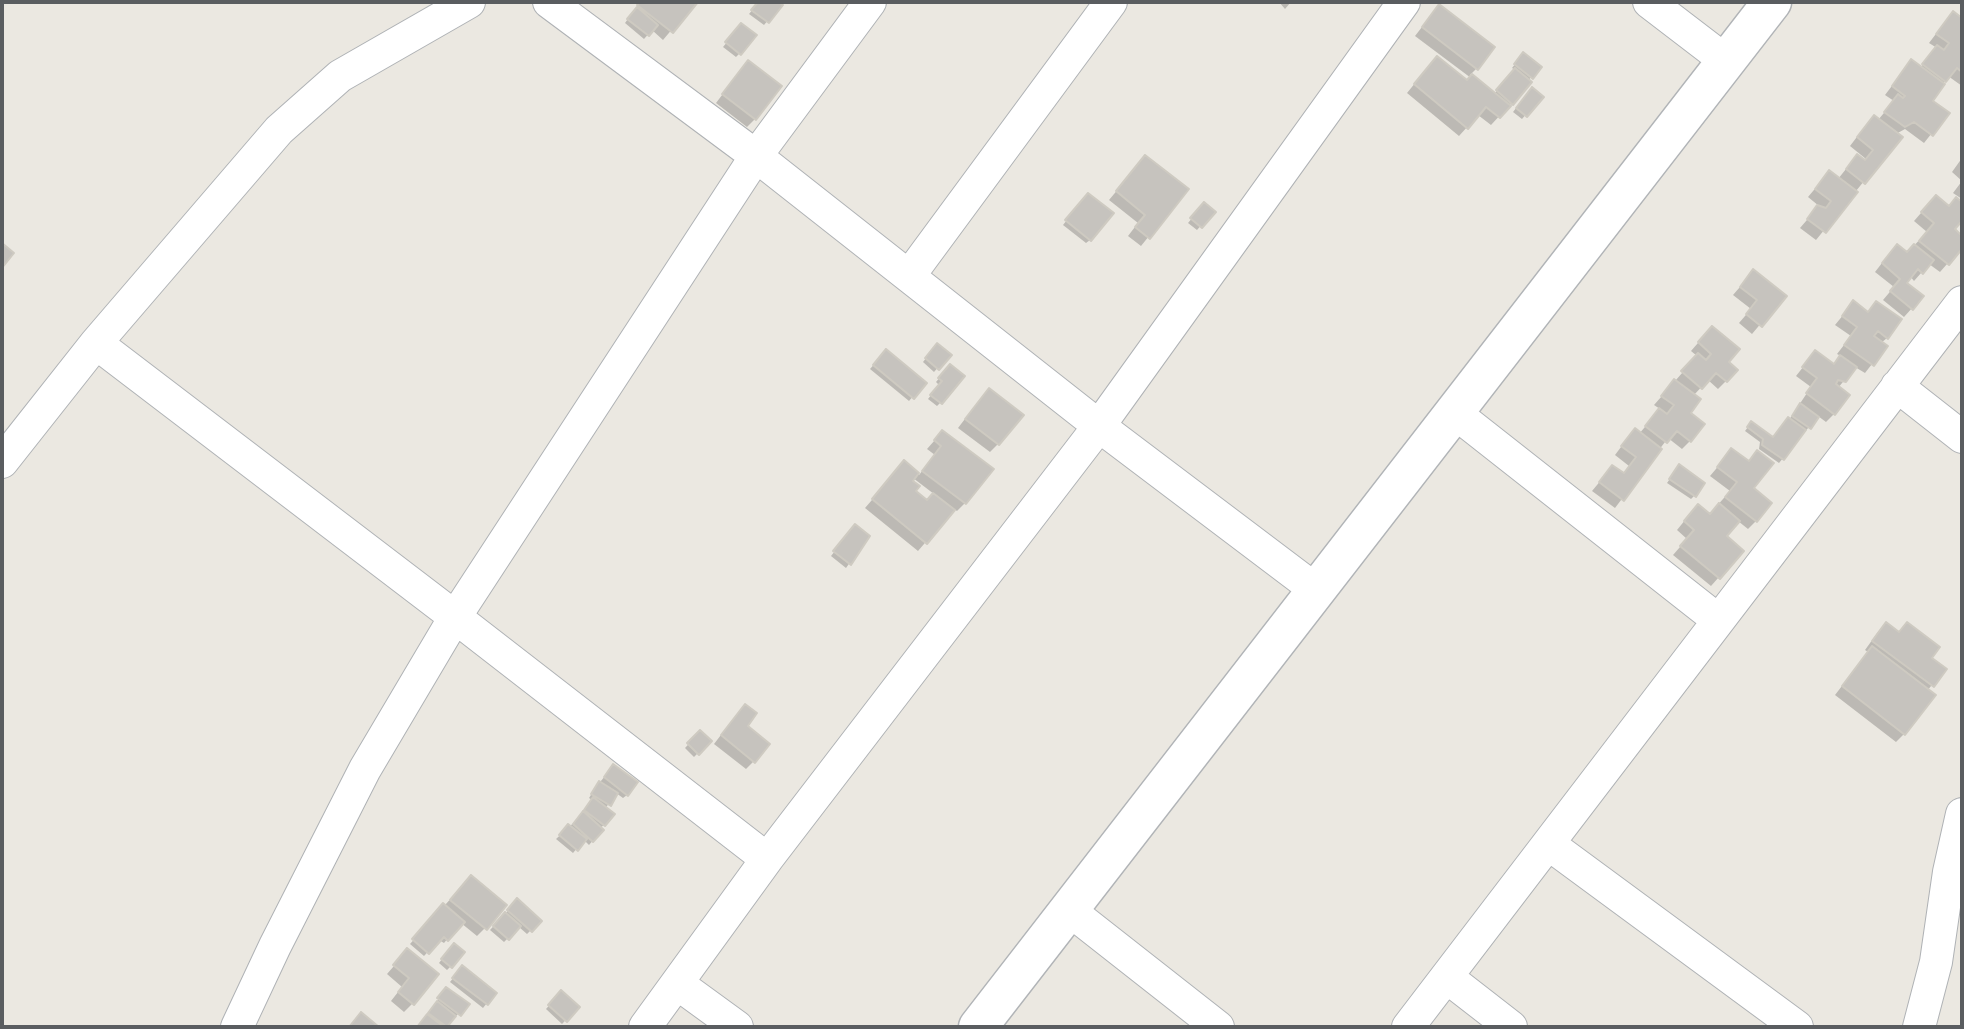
<!DOCTYPE html>
<html>
<head>
<meta charset="utf-8">
<style>
  body { margin:0 }
  #map { position:relative; width:1964px; height:1029px; overflow:hidden; background:#ebe8e1; font-family:"Asap Condensed",sans-serif }
  canvas { display:block }
  .frame { position:absolute; inset:0; border:4px solid #5a5d60; pointer-events:none }
</style>
</head>
<body>
<div id="map">
<canvas width="1964" height="1029"></canvas>
<div class="frame"></div>
</div>
<script>
const context = document.querySelector('canvas').getContext('2d');
context.lineJoin = 'round';
function fill(path, color) { context.fillStyle = color; context.fill(path, 'evenodd'); }
const shape = rows => new Path2D(rows.map(r => 'M' + r).join(''));
function stroke(path, color, width, dash) { context.strokeStyle = color; context.lineWidth = width; context.lineCap = dash ? 'butt' : 'round'; context.setLineDash(dash || []); context.stroke(path); }
const shadow = shape([
  [640,2,695,2,663,40,652,30,644,39,625,23],
  [759,2,775,2,780,6,764,25,749,14],
  [1279,2,1291,2,1285,9],
  [1432,14,1476,69,1470,75,1494,94,1515,70,1512,68,1520,58,1539,67,1528,81,1530,83,1491,125,1478,115,1459,136,1407,93,1429,66,1467,82,1471,78,1415,36],
  [1962,17,1962,86,1948,76,1931,101,1947,114,1924,143,1905,129,1896,134,1900,137,1816,240,1800,228,1819,206,1808,197,1829,172,1838,179,1850,164,1864,162,1866,159,1850,146,1866,125,1874,117,1878,120,1894,101,1885,95,1904,70,1920,68,1937,48,1929,43,1945,22],
  [738,29,740,53,736,57,723,47],
  [741,70,755,119,747,127,716,103],
  [1528,93,1541,97,1522,119,1513,112],
  [1145,157,1186,190,1141,246,1128,236,1138,223,1109,200],
  [1962,158,1962,199,1953,193,1962,181,1952,172],
  [1084,199,1090,240,1086,243,1063,225],
  [1956,200,1962,204,1962,218,1952,230,1962,238,1962,247,1940,272,1929,264,1914,281,1910,276,1905,283,1922,297,1904,317,1883,300,1894,287,1875,272,1889,254,1906,254,1927,232,1914,221,1928,205,1949,208],
  [1204,204,1213,212,1197,230,1188,223],
  [1746,280,1784,296,1752,334,1739,323,1751,309,1733,295],
  [1853,303,1887,338,1881,343,1886,346,1865,373,1855,367,1838,388,1834,414,1826,422,1818,416,1779,463,1759,449,1760,442,1745,431,1748,427,1773,439,1789,420,1811,387,1796,376,1815,352,1833,365,1841,356,1837,354,1851,336,1835,325],
  [1704,336,1726,362,1726,381,1718,389,1708,380,1693,396,1688,413,1690,441,1682,449,1668,438,1615,508,1592,491,1612,467,1623,474,1629,466,1615,455,1627,439,1639,434,1660,409,1654,405,1697,356,1691,351],
  [933,349,949,355,934,372,923,362],
  [886,351,924,383,909,401,870,369],
  [946,370,940,403,937,406,928,399,939,385,936,382],
  [981,398,998,444,990,452,958,428],
  [942,432,965,503,957,511,954,509,918,551,865,508,904,463,919,475,935,455,927,449],
  [913,478,934,494,927,502,913,491,911,481],
  [1732,450,1748,462,1757,452,1751,489,1756,521,1748,529,1738,521,1724,537,1742,551,1711,586,1673,555,1687,539,1677,530,1690,514,1709,515,1730,491,1710,476],
  [1676,470,1694,496,1691,499,1667,483],
  [852,530,868,537,846,568,831,556],
  [1878,632,1929,659,1944,670,1927,691,1904,734,1896,742,1835,695,1868,652,1865,650],
  [737,714,745,726,754,761,746,769,714,744],
  [700,732,710,741,694,757,685,748],
  [610,770,627,795,623,798,616,793,605,809,604,825,600,828,602,830,589,845,584,840,573,853,556,839,582,815,592,800,589,798,596,787],
  [463,885,485,928,477,936,461,923,444,943,439,940,424,956,410,944],
  [517,901,540,921,527,934,519,927,504,942,490,930],
  [450,949,450,967,447,970,439,963],
  [407,951,412,1004,404,1012,391,1001,402,987,387,974],
  [459,971,495,993,483,1008,450,982],
  [561,992,578,1007,562,1024,546,1009],
  [443,993,467,1005,445,1027,418,1027]
]);
const building = shape([
  [640,2,698,2,673,33,637,5,640,2],
  [758,2,778,2,783,5,769,23,751,10,758,2],
  [1439,4,1495,47,1478,70,1422,27,1439,4],
  [637,7,658,25,649,36,627,19,637,7],
  [1953,11,1962,18,1962,72,1957,68,1946,82,1922,64,1937,45,1944,50,1949,43,1936,34,1953,11],
  [741,23,757,35,741,55,725,42,741,23],
  [1523,52,1542,67,1533,79,1514,64,1523,52],
  [1437,56,1467,80,1472,74,1511,106,1500,118,1486,107,1468,129,1414,84,1437,56],
  [1911,59,1945,84,1933,101,1950,113,1933,136,1914,122,1905,127,1884,112,1898,94,1903,98,1905,96,1892,86,1911,59],
  [748,60,782,86,756,120,722,94,748,60],
  [1515,68,1532,82,1513,105,1496,90,1515,68],
  [1532,87,1544,97,1527,117,1516,108,1532,87],
  [1874,115,1903,137,1865,184,1846,169,1857,154,1865,160,1873,150,1857,137,1874,115],
  [1145,155,1189,189,1150,239,1135,227,1145,215,1116,191,1145,155],
  [1829,170,1858,192,1826,233,1807,219,1817,205,1826,208,1831,201,1815,189,1829,170],
  [1088,193,1114,213,1091,241,1065,220,1088,193],
  [1936,195,1949,206,1956,197,1962,202,1962,221,1955,229,1962,236,1962,249,1949,265,1919,241,1934,223,1921,212,1936,195],
  [1204,202,1216,212,1202,228,1190,218,1204,202],
  [2,243,14,253,2,268,2,243],
  [1897,244,1907,252,1914,244,1934,260,1923,274,1918,269,1907,283,1924,296,1913,310,1890,291,1900,279,1882,263,1897,244],
  [1753,269,1787,296,1762,327,1746,314,1757,300,1740,287,1753,269],
  [1853,300,1868,312,1876,301,1902,319,1888,339,1878,331,1874,336,1888,346,1874,366,1844,345,1857,327,1842,316,1853,300],
  [1712,326,1740,349,1729,362,1738,370,1727,382,1716,373,1702,389,1681,371,1698,353,1706,360,1711,354,1698,342,1712,326],
  [937,343,952,355,939,370,925,358,937,343],
  [886,349,927,383,914,399,873,365,886,349],
  [1815,350,1834,364,1840,355,1857,367,1846,382,1838,380,1836,384,1850,395,1835,415,1806,393,1817,378,1802,367,1815,350],
  [950,364,965,376,942,404,930,395,942,381,938,378,950,364],
  [1674,379,1701,399,1691,413,1705,424,1691,442,1677,431,1667,443,1645,426,1659,408,1667,414,1674,405,1661,396,1674,379],
  [989,388,1024,415,999,445,965,419,989,388],
  [1800,403,1819,417,1811,429,1792,416,1800,403],
  [1788,417,1806,430,1784,460,1762,445,1763,439,1747,427,1751,421,1773,437,1788,417],
  [1635,428,1662,449,1624,501,1599,482,1612,465,1624,473,1636,457,1621,446,1635,428],
  [942,430,994,469,966,504,922,471,941,446,934,440,942,430],
  [1731,448,1749,461,1757,450,1774,463,1754,488,1772,503,1757,522,1725,497,1737,482,1717,467,1731,448],
  [904,460,919,473,913,481,920,486,916,491,927,500,933,493,955,510,927,544,872,499,904,460],
  [1679,464,1705,483,1696,497,1669,479,1679,464],
  [1719,503,1740,521,1727,536,1744,551,1720,579,1680,546,1694,530,1684,521,1698,504,1710,514,1719,503],
  [855,524,870,536,851,565,833,551,855,524],
  [1886,622,1899,632,1907,622,1940,647,1932,658,1947,669,1934,687,1872,641,1886,622],
  [1872,646,1936,695,1905,735,1842,686,1872,646],
  [745,704,757,713,748,726,770,744,755,763,721,735,745,704],
  [700,730,712,741,699,755,687,743,700,730],
  [613,764,638,782,628,796,604,777,613,764],
  [599,781,618,793,611,806,591,794,599,781],
  [593,797,615,814,605,826,584,810,593,797],
  [583,811,604,830,593,842,573,824,583,811],
  [568,824,587,839,578,851,559,835,568,824],
  [471,875,507,905,487,930,450,900,471,875],
  [517,898,542,921,532,932,507,910,517,898],
  [443,903,465,922,448,941,444,937,429,954,412,939,443,903],
  [505,912,521,926,509,940,493,926,505,912],
  [454,943,465,952,452,968,441,959,454,943],
  [407,948,439,974,414,1005,398,992,409,978,393,965,407,948],
  [462,965,497,993,488,1005,452,978,462,965],
  [446,987,470,1004,461,1016,437,998,446,987],
  [561,990,580,1007,567,1022,548,1005,561,990],
  [437,1001,456,1016,447,1027,428,1013,437,1001],
  [361,1012,379,1027,349,1027,361,1012],
  [427,1014,444,1027,417,1027,427,1014]
]);
const street = shape([
  [549,2,756,156,1099,426,1316,590],
  [1649,2,1726,61],
  [909,276,1111,2],
  [96,343,455,617,767,859],
  [1897,386,1962,437],
  [1455,413,1718,620],
  [2,462,96,343,279,130,340,76,469,2],
  [1550,845,1797,1027],
  [1069,910,1218,1027],
  [1448,978,1511,1027],
  [678,984,737,1027],
  [237,1027,275,946,365,769,455,617,756,156,870,2],
  [645,1027,767,859,1099,426,1404,2],
  [1408,1027,1962,302],
  [1919,1027,1936,962,1949,872,1962,814]
]);
const secondary = shape([
  [978,1027,1772,2]
]);
fill(shadow, '#0003');
fill(building, '#c6c3be');
stroke(building, '#cecac1', 2);
stroke(street, '#afb2b5', 34);
stroke(secondary, '#b1b4b7', 41);
stroke(street, '#fff', 32);
stroke(secondary, '#fff', 38);
</script>
</body>
</html>
